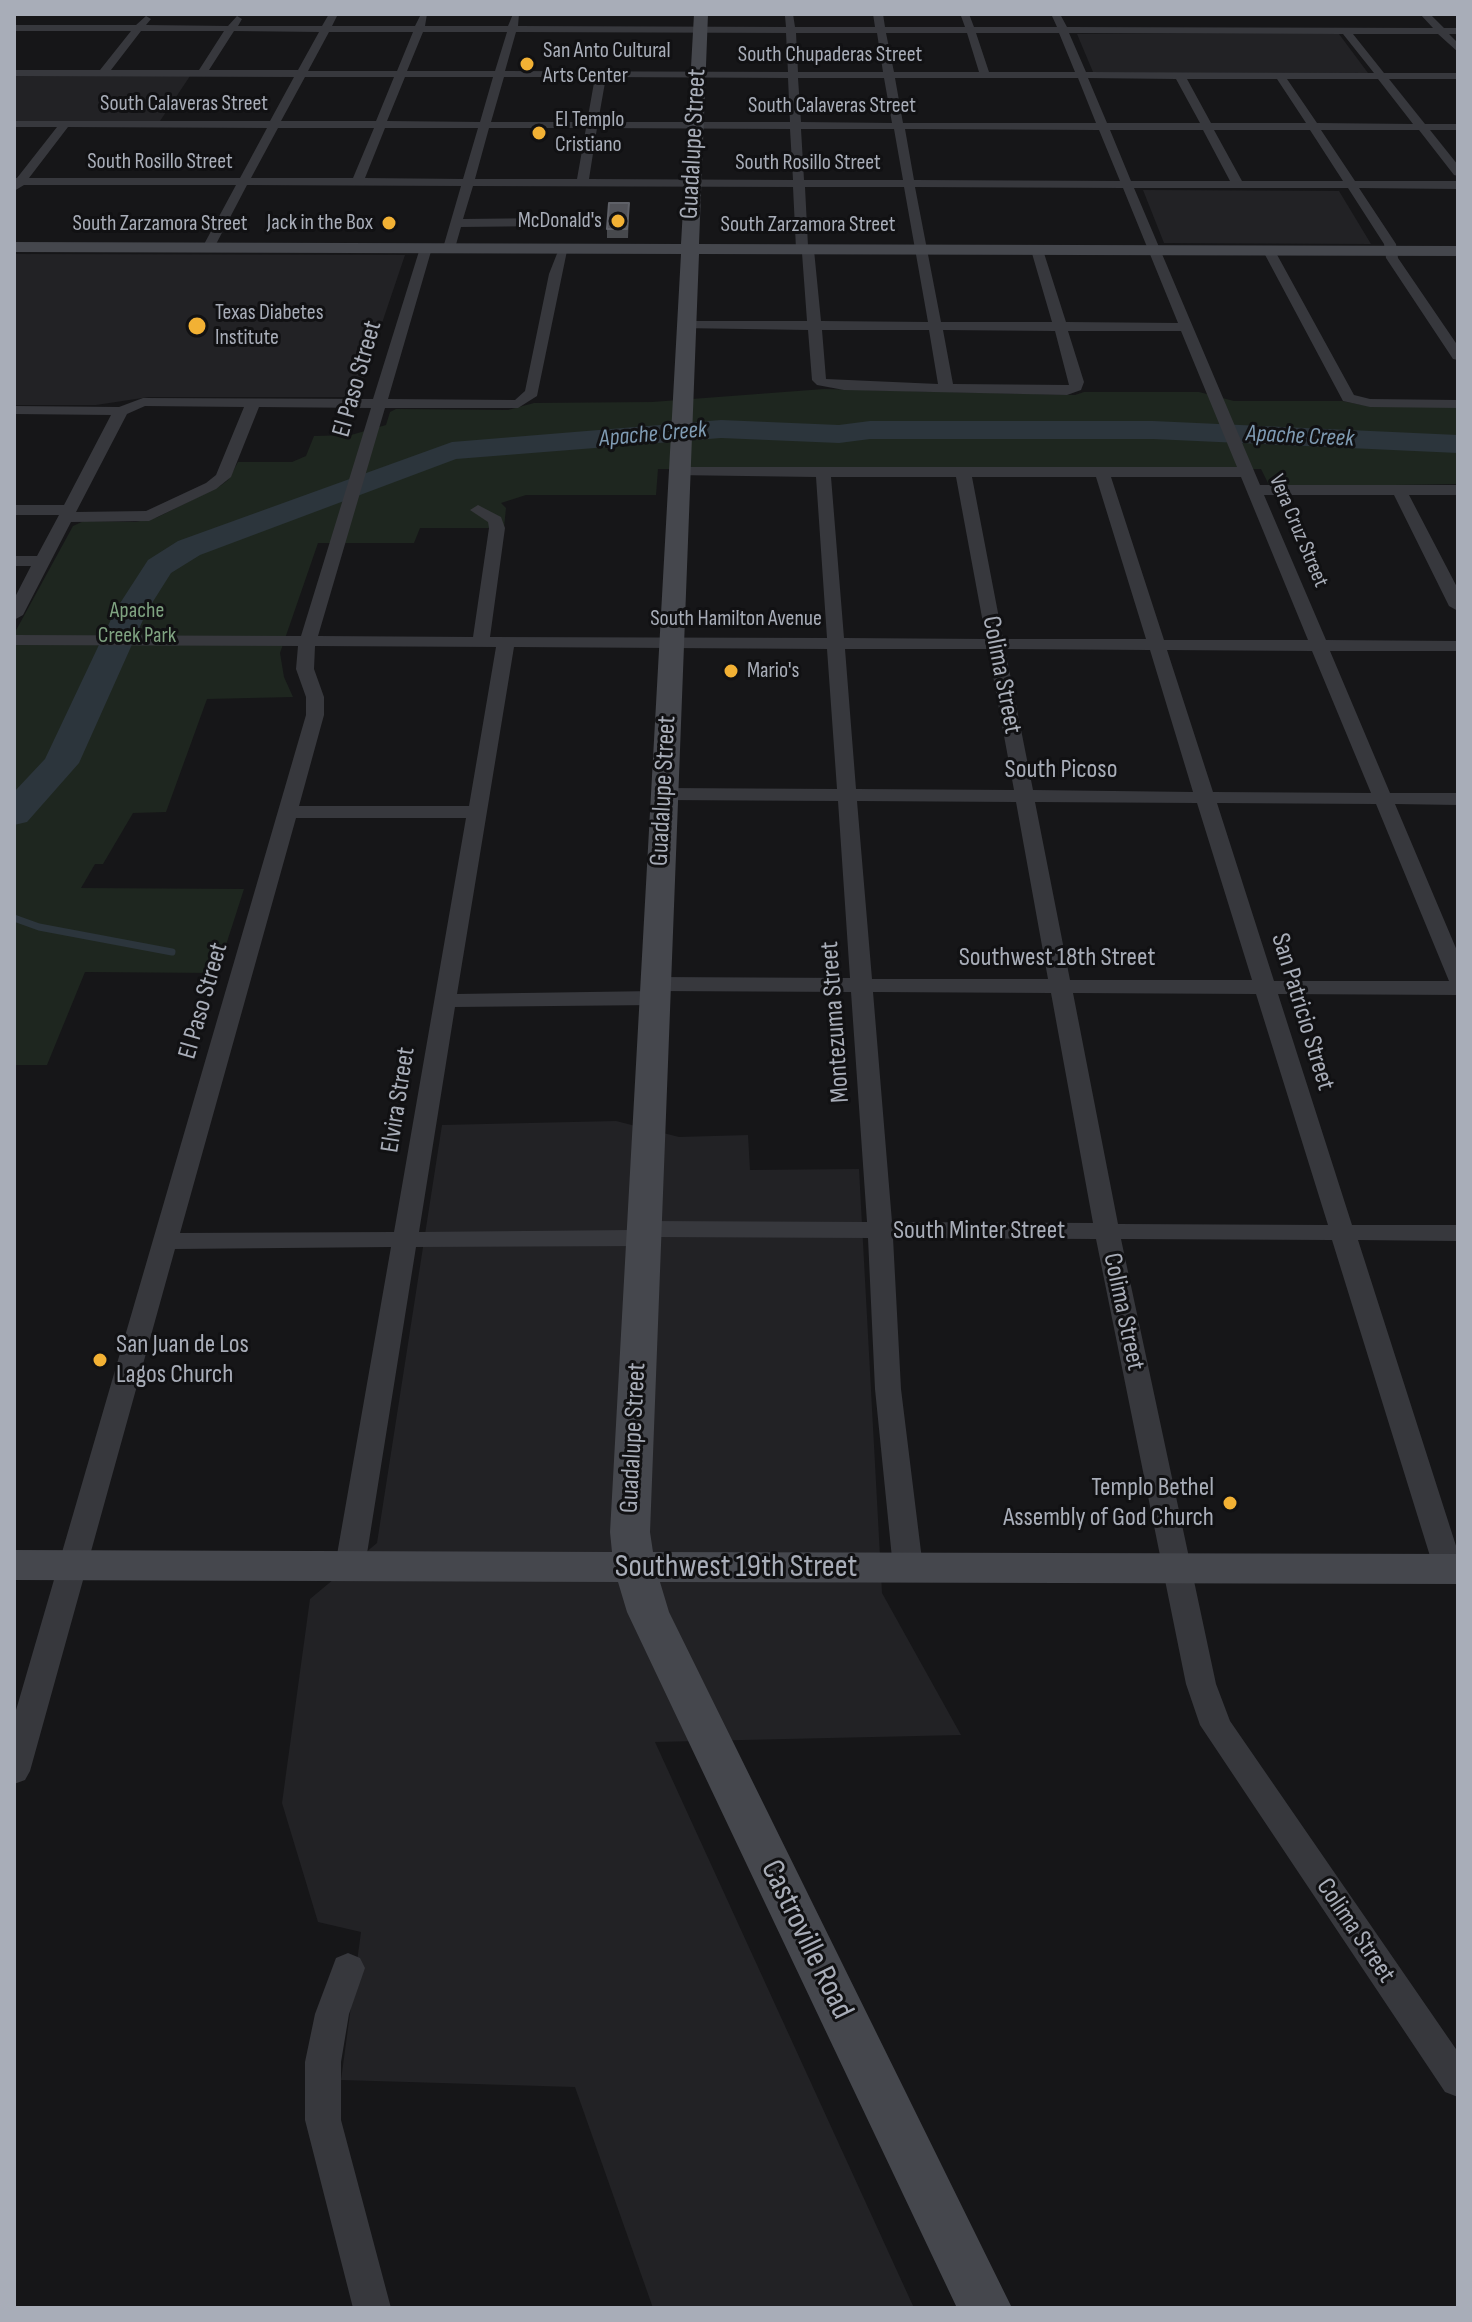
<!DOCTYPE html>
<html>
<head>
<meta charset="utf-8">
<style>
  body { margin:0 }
  #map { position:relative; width:1472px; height:2322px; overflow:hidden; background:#161618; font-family:"Sofia Sans Condensed",sans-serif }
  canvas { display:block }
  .frame { position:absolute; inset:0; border:16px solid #a8adb8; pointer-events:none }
</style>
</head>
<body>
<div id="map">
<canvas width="1472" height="2322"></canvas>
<div class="frame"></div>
</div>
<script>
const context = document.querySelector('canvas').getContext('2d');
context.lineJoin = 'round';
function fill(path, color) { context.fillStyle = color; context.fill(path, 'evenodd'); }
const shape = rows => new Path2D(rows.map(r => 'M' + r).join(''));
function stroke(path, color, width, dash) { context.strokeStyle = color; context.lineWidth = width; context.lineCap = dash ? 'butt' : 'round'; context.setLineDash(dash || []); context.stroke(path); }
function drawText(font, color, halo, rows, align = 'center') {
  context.font = font + ' "Sofia Sans Condensed",sans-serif'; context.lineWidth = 6; context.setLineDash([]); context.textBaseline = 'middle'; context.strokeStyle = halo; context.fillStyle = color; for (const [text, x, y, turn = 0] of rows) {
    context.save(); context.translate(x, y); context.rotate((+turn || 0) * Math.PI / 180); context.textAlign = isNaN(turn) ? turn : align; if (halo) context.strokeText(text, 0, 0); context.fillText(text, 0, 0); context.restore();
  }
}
const built = shape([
  [1077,34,1339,34,1368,73,1093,72],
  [14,76,190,76,160,121,14,121],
  [1143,190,1339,191,1371,244,1164,243],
  [14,254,405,255,357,397,149,397,96,405,14,405],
  [616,1121,679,1137,748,1135,750,1170,859,1169,882,1593,961,1735,655,1742,914,2308,653,2308,575,2087,341,2080,361,1932,318,1922,282,1803,310,1599,377,1543,442,1125]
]);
const green = shape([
  [824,389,1075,395,1084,392,1199,392,1234,401,1342,401,1362,405,1458,406,1458,484,1270,487,1261,469,658,469,656,495,526,495,501,503,506,508,504,528,420,528,414,543,318,543,280,653,284,677,293,697,207,699,166,812,133,813,103,864,95,864,81,888,244,889,217,973,85,972,47,1065,14,1065,14,634,73,526,84,521,136,522,158,517,220,486,228,480,238,462,292,462,306,456,314,436,351,435,386,425,390,412,396,409,508,410,534,403,652,402]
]);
const stream = shape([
  [14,918,39,927,172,952]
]);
const river = shape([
  [721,420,839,425,870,421,1153,421,1458,435,1458,453,1153,439,870,439,839,443,721,438,456,459,200,555,171,573,147,611,79,763,27,822,14,825,14,792,45,759,115,611,148,560,178,541,452,442,721,420]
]);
const street = shape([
  [329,14,337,16,332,26,415,26,421,14,427,14,425,26,508,26,513,14,519,14,518,26,786,27,785,16,793,14,795,27,875,27,873,14,883,14,885,27,965,27,961,16,969,14,974,27,1057,27,1052,16,1060,14,1067,27,1433,28,1420,14,1430,14,1444,28,1458,28,1458,34,1449,34,1458,43,1458,52,1438,34,1353,34,1384,73,1458,73,1458,79,1389,79,1425,124,1458,124,1458,130,1430,130,1458,165,1458,176,1454,175,1419,130,1321,130,1355,181,1458,181,1458,189,1359,188,1396,244,1398,258,1458,346,1458,360,1453,359,1386,258,1384,244,1348,188,1134,188,1260,485,1458,485,1458,495,1409,495,1458,589,1458,611,1449,606,1394,495,1264,495,1326,640,1458,641,1458,651,1330,651,1390,793,1458,793,1458,805,1395,804,1458,953,1458,995,1278,994,1352,1225,1458,1225,1458,1241,1358,1240,1458,1552,1458,1577,1449,1580,1439,1577,1434,1569,1332,1240,1121,1239,1216,1684,1230,1721,1458,2052,1458,2097,1445,2092,1200,1725,1186,1684,1096,1239,893,1238,901,1389,923,1568,918,1576,908,1579,898,1576,893,1568,875,1389,868,1238,655,1237,652,1244,643,1246,416,1247,365,1566,360,1574,350,1577,340,1574,335,1566,391,1247,175,1249,30,1771,25,1780,14,1784,14,1717,306,715,306,697,296,669,298,646,14,645,14,635,301,636,371,408,259,407,231,477,216,489,149,521,71,522,23,615,14,620,14,599,31,566,14,566,14,556,37,556,59,515,14,515,14,505,64,505,111,415,14,414,14,406,119,407,143,398,373,399,420,248,426,244,432,248,388,399,515,400,525,391,549,274,560,246,568,246,537,396,518,408,385,408,318,636,473,637,489,528,488,522,470,510,478,505,501,517,505,528,490,637,827,638,816,477,674,475,674,469,679,467,1237,467,1181,331,1068,331,1084,382,1081,390,1067,395,844,390,817,385,812,380,808,330,680,328,678,325,685,321,807,321,802,253,796,249,793,187,473,186,463,219,549,218,555,222,549,226,461,227,455,248,449,252,443,248,461,186,247,185,214,248,208,252,202,248,236,185,24,185,14,191,14,178,17,178,57,127,14,127,14,121,270,121,294,77,14,76,14,70,100,70,131,31,14,31,14,25,136,25,146,16,151,19,146,25,228,26,237,16,242,19,238,26,322,26,329,14],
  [141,31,224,31,199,70,111,70,141,31],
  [234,31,319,32,298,70,209,70,234,31],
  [329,32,413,32,397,71,308,71,329,32],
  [423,32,507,32,495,71,407,71,423,32],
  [516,32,786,33,788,72,505,71,516,32],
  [796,33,877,33,883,72,798,72,796,33],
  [886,33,967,33,979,72,894,72,886,33],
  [976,33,1059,33,1075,72,989,72,976,33],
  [1069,33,1343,34,1374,73,1086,72,1069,33],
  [305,77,394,77,376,121,281,121,305,77],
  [405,77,493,77,480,122,387,121,405,77],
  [504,77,595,77,587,122,491,122,504,77],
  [606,77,788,78,790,122,598,122,606,77],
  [798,78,884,78,892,123,801,122,798,78],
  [895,78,1078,78,1096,123,903,123,895,78],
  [1088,78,1176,79,1200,123,1107,123,1088,78],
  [1187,79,1277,79,1306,123,1211,123,1187,79],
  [1287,79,1378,79,1413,124,1317,123,1287,79],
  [68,127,267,128,240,178,29,178,68,127],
  [278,128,374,128,353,178,251,178,278,128],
  [385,128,478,128,463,179,365,178,385,128],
  [489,128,586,128,577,179,475,179,489,128],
  [597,128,790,129,793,180,589,179,597,128],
  [801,129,894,129,903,180,804,180,801,129],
  [905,129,1099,130,1120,181,914,180,905,129],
  [1110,130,1203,130,1230,181,1131,181,1110,130],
  [1214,130,1310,130,1343,181,1242,181,1214,130],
  [805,187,904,187,928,322,821,321,814,250,808,246,805,187],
  [915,187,1123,188,1178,323,1066,322,1043,250,1037,246,1031,250,1052,322,941,322,915,187],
  [822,330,929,330,938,384,826,379,822,330],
  [943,330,1055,331,1069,385,953,384,943,330],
  [145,406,244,407,216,475,206,483,146,511,76,512,127,414,145,406],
  [831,477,956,477,986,639,844,638,831,477],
  [972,477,1096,477,1146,639,1003,639,972,477],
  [1111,477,1241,477,1308,640,1164,640,1111,477],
  [315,646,496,647,469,806,299,806,324,715,324,697,314,669,315,646],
  [514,647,827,649,837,789,665,788,655,794,665,800,838,801,850,978,655,977,644,984,655,991,851,992,867,1222,644,1221,635,1224,632,1230,419,1232,455,1007,655,1005,666,998,655,991,457,994,514,647],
  [845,649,988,649,1014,790,856,789,845,649],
  [1005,649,1150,650,1193,792,1033,790,1005,649],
  [1167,650,1312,651,1371,793,1213,792,1167,650],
  [857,801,1016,802,1048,979,872,979,857,801],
  [1035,802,1197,803,1252,980,1070,980,1035,802],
  [1217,803,1376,804,1449,981,1274,981,1217,803],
  [296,818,466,818,394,1232,180,1233,296,818],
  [873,992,1051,993,1093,1223,892,1222,873,992],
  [1073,993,1256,994,1328,1225,1118,1224,1073,993],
  [1269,247,1275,251,1354,395,1370,399,1458,400,1458,408,1370,407,1343,401,1263,251,1269,247],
  [348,1953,360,1958,365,1968,349,2014,341,2062,341,2120,391,2308,353,2308,305,2120,305,2062,315,2014,336,1958,348,1953]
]);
const secondary = shape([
  [694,14,708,14,699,244,1458,246,1458,256,699,254,650,1532,653,1552,1458,1554,1458,1584,660,1582,669,1612,1012,2308,957,2308,627,1612,618,1582,14,1580,14,1550,612,1552,610,1532,681,254,14,252,14,242,681,244,694,14]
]);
const wall = shape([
  [629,212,628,238,607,238,607,229]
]);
const building = shape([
  [609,203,629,203,627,229,607,229,609,203]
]);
const markers = [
  [527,64,8,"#f2b134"],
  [539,133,8,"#f2b134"],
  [618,221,8,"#f2b134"],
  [389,223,8,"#f2b134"],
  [197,326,10,"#f2b134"],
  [731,671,8,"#f2b134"],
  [100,1360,8,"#f2b134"],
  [1230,1503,8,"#f2b134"]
];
const farPoinames = [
  ["San Anto Cultural",543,51],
  ["Arts Center",543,76],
  ["El Templo",555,120],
  ["Cristiano",555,145],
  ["McDonald's",602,221,"right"],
  ["Jack in the Box",373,223,"right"],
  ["Texas Diabetes",215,313],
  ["Institute",215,338],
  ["Mario's",747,671]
];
const farStreetnames = [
  ["South Chupaderas Street",830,55],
  ["South Calaveras Street",184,104],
  ["South Calaveras Street",832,106],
  ["South Rosillo Street",160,162],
  ["South Rosillo Street",808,163],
  ["South Zarzamora Street",160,224],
  ["South Zarzamora Street",808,225],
  ["Vera Cruz Street",1298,531,67],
  ["South Hamilton Avenue",736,619]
];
const farParknames = [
  ["Apache",137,611],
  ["Creek Park",137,636]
];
const farWaternames = [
  ["Apache Creek",653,435,-5],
  ["Apache Creek",1300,437,3]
];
const streetNames = [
  ["Guadalupe Street",694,144,-87],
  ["El Paso Street",358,379,-74],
  ["Colima Street",1001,675,79],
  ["South Picoso",1061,770],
  ["Guadalupe Street",664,791,-87],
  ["Southwest 18th Street",1057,958],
  ["El Paso Street",204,1001,-74],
  ["San Patricio Street",1302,1012,73],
  ["Montezuma Street",836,1022,-94],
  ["Elvira Street",399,1100,-81],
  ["South Minter Street",979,1231],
  ["Colima Street",1123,1312,78],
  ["Guadalupe Street",634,1438,-87],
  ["Colima Street",1355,1931,56]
];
const poiNames = [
  ["San Juan de Los",116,1345],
  ["Lagos Church",116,1375],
  ["Templo Bethel",1214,1488,"right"],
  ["Assembly of God Church",1214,1518,"right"]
];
const nearStreetnames = [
  ["Southwest 19th Street",736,1568],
  ["Castroville Road",806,1940,64]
];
fill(built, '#222225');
fill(green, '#1e261f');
stroke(stream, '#2c353c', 7);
fill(river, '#2c353c');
fill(street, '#37383d');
fill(secondary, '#45474d');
fill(wall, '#47494d');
fill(building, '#525359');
stroke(building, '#5f6168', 2);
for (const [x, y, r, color] of markers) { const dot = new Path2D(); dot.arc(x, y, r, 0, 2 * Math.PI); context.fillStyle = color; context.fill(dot); stroke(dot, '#111113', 3); }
drawText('22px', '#a8adb8', '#111113', farPoinames, 'left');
drawText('22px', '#a8adb8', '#111113', farStreetnames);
drawText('22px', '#7fa381', '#111113', farParknames);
drawText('italic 24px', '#7f9bb3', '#111113', farWaternames);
drawText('26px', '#a8adb8', '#111113', streetNames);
drawText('26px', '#a8adb8', '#111113', poiNames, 'left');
drawText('32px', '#a8adb8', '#111113', nearStreetnames);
</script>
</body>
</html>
